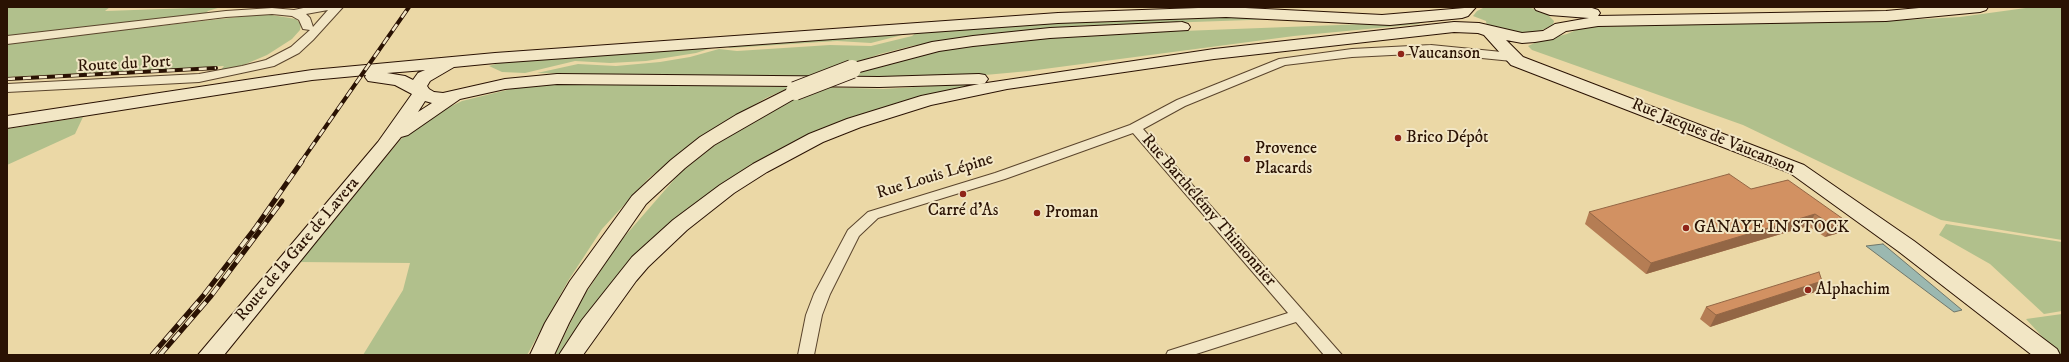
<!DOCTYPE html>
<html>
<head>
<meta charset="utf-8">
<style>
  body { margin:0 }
  #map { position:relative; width:2069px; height:362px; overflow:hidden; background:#ebd8a6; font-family:"IM FELL DW Pica",serif }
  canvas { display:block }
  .frame { position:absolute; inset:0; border:8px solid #2a1203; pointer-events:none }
</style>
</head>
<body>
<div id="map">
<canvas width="2069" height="362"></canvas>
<div class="frame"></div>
</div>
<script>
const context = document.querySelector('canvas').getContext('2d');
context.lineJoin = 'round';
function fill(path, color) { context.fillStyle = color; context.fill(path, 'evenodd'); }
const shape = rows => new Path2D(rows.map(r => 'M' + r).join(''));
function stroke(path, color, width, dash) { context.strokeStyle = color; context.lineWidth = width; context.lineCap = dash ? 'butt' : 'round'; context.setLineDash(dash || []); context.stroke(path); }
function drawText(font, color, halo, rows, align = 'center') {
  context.font = font + ' "IM FELL DW Pica",serif'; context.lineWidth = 4; context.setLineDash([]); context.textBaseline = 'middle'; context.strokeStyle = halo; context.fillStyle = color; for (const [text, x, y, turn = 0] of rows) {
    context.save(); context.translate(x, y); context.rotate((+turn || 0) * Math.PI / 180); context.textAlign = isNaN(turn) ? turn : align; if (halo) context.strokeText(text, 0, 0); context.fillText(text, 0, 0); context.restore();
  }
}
const green = shape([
  [7,7,110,7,105,11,221,7,208,11,205,14,7,37],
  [1485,7,1528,7,1546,13,1554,21,1553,25,1538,32,1511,32,1487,27,1486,21,1473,16,1477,11],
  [2033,7,2062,7,2062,240,1941,220,1743,125,1532,50,1528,46,1539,41,1567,34,1583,27,1905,20,1960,17],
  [265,14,296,19,301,24,300,30,292,39,267,55,241,66,220,71,224,66,7,77,7,43],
  [1217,16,1279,19,1077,26,984,34,912,46,880,54,812,79,537,73,578,64,616,66,660,62,690,57,719,49,737,51,830,45,871,46,912,36,917,32,1029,24],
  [1418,22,1420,24,1294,36,1029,71,985,75,843,78,867,69,946,49,990,42,1104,34],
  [909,32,906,34,871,43,837,41,730,48,725,46],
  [715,47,696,53,646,61,610,63,575,61,525,73,502,72,489,66,499,63],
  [551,83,791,87,766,98,700,137,649,178,602,229,568,281,527,355,363,355,403,290,410,263,298,262,402,138,421,121,462,101,511,89,511,87],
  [965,84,966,87,920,98,846,122,701,201,560,355,555,355,582,299,618,244,679,174,715,145,754,119,788,101,820,87,883,89],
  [83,117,75,134,7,165,7,129],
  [1946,224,2062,242,2062,311,2044,314,1990,264,1939,235],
  [2062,314,2062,355,2059,355,2026,319]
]);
const water = shape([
  [1883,244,1962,310,1954,312,1866,246,1883,244]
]);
const street = shape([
  [308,7,343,7,313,40,299,53,274,66,199,82,7,92,7,84,199,74,242,66,266,60,291,47,310,30,303,29,299,20,292,16,272,14,226,17,7,44,7,36,226,11,272,8,294,10,308,7],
  [328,10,313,27,310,18,306,14,328,10],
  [1431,45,1512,53,1518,57,1512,61,1431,53,1352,57,1285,65,1185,106,1143,129,1342,355,1324,355,1296,322,1193,355,1166,355,1168,351,1288,313,1133,133,1005,179,878,218,859,236,830,294,822,315,814,355,798,355,806,315,814,294,848,230,868,212,995,173,1130,125,1177,100,1279,59,1352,49,1431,45]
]);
const secondary = shape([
  [1226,7,1382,15,1476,7,1468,16,1462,18,1390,25,1226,17,1058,23,495,63,454,67,430,81,427,86,429,89,434,92,443,93,505,79,557,74,879,77,979,74,985,75,988,79,985,83,980,84,1214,49,1454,22,1479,23,1522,33,1543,31,1555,24,1589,18,1550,15,1536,10,1534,7,1592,8,1598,10,1600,13,1598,16,1886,11,1930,7,1988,7,1986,10,1980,12,1886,21,1598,26,1566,31,1553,39,1535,42,1522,43,1506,40,1523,57,1804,165,1914,241,2057,349,2060,355,2032,355,1898,251,1790,173,1511,65,1484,35,1478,33,1454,32,1214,59,1007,89,931,105,861,127,823,142,767,172,734,193,687,230,648,267,636,281,583,355,559,355,582,320,632,257,673,220,720,185,753,164,809,134,847,119,921,96,979,84,879,87,796,86,801,87,804,91,801,95,714,145,685,168,646,204,587,289,569,323,554,355,530,355,545,323,570,281,632,196,671,160,700,137,736,115,794,86,557,84,505,89,460,99,408,135,401,137,224,355,198,355,378,142,412,94,395,85,368,81,365,77,366,75,312,80,7,128,7,116,312,70,495,53,1058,13,1226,7],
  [425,70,418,73,413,80,405,76,387,73,425,70],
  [425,101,432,103,418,112,425,101],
  [1182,22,1188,24,1190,27,1188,30,1050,38,973,46,939,51,852,74,846,73,843,69,846,65,932,42,973,36,1050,28,1182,22]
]);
const railFar1 = shape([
  [7,79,216,68],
  [301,162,409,7]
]);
const rail = shape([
  [152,355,203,296,256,227,302,161],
  [160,355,211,296,282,201]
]);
const secondaryBridge = shape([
  [795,91,852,69]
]);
const wall = shape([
  [1788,180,1839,233,1825,237,1808,226,1646,274,1585,224,1589,212,1751,189],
  [1822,281,1815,292,1710,327,1700,319,1706,307]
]);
const shadedWall = shape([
  [1815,214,1808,226,1646,274,1651,263],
  [1846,221,1839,233,1825,237,1832,225],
  [1822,281,1815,292,1710,327,1716,315]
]);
const building = shape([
  [1729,174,1751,189,1788,180,1846,221,1832,225,1815,214,1651,263,1589,212,1729,174],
  [1819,272,1822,281,1716,315,1706,307,1819,272]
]);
const markers = [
  [1401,54,4,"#8f2418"],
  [1398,138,4,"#8f2418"],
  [1247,159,4,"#8f2418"],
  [963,194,4,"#8f2418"],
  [1037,213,4,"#8f2418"],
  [1686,228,4,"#8f2418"],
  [1808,290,4,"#8f2418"]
];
const poiNames = [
  ["Vaucanson",1409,54],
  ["Brico Dépôt",1406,138],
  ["Provence",1255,149],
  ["Placards",1255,169],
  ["Carré d’As",963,211,"center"],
  ["Proman",1045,213],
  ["GANAYE IN STOCK",1694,228],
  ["Alphachim",1816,290]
];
const streetNames = [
  ["Route du Port",124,65,-3],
  ["Rue Jacques de Vaucanson",1713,137,22],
  ["Rue Louis Lépine",935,177,-17],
  ["Rue Barthélémy Thimonnier",1208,211,49],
  ["Route de la Gare de Lavera",298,250,-50]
];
fill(green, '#b1c08c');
fill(water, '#9bb8b0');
stroke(water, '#6e766b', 1);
stroke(street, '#5a442c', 2);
stroke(secondary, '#2a1203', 2);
fill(street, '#f2e6c5');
fill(secondary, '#f2e6c5');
stroke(railFar1, '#2a1203', 4);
stroke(rail, '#2a1203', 5);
stroke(railFar1, '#f2e6c5', 2.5, [8]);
stroke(rail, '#f2e6c5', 3.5, [10]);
stroke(secondaryBridge, '#2a1203', 20, []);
stroke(secondaryBridge, '#f2e6c5', 18);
fill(wall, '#b57d54');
fill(shadedWall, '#936645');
fill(building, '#d29162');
stroke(building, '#936645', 1);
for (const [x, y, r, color] of markers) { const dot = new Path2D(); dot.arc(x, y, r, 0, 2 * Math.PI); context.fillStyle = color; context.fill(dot); stroke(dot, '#f2e6c5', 1.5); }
drawText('17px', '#2a1203', '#f2e6c5', poiNames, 'left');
drawText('17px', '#2a1203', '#f2e6c5', streetNames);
</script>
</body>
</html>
